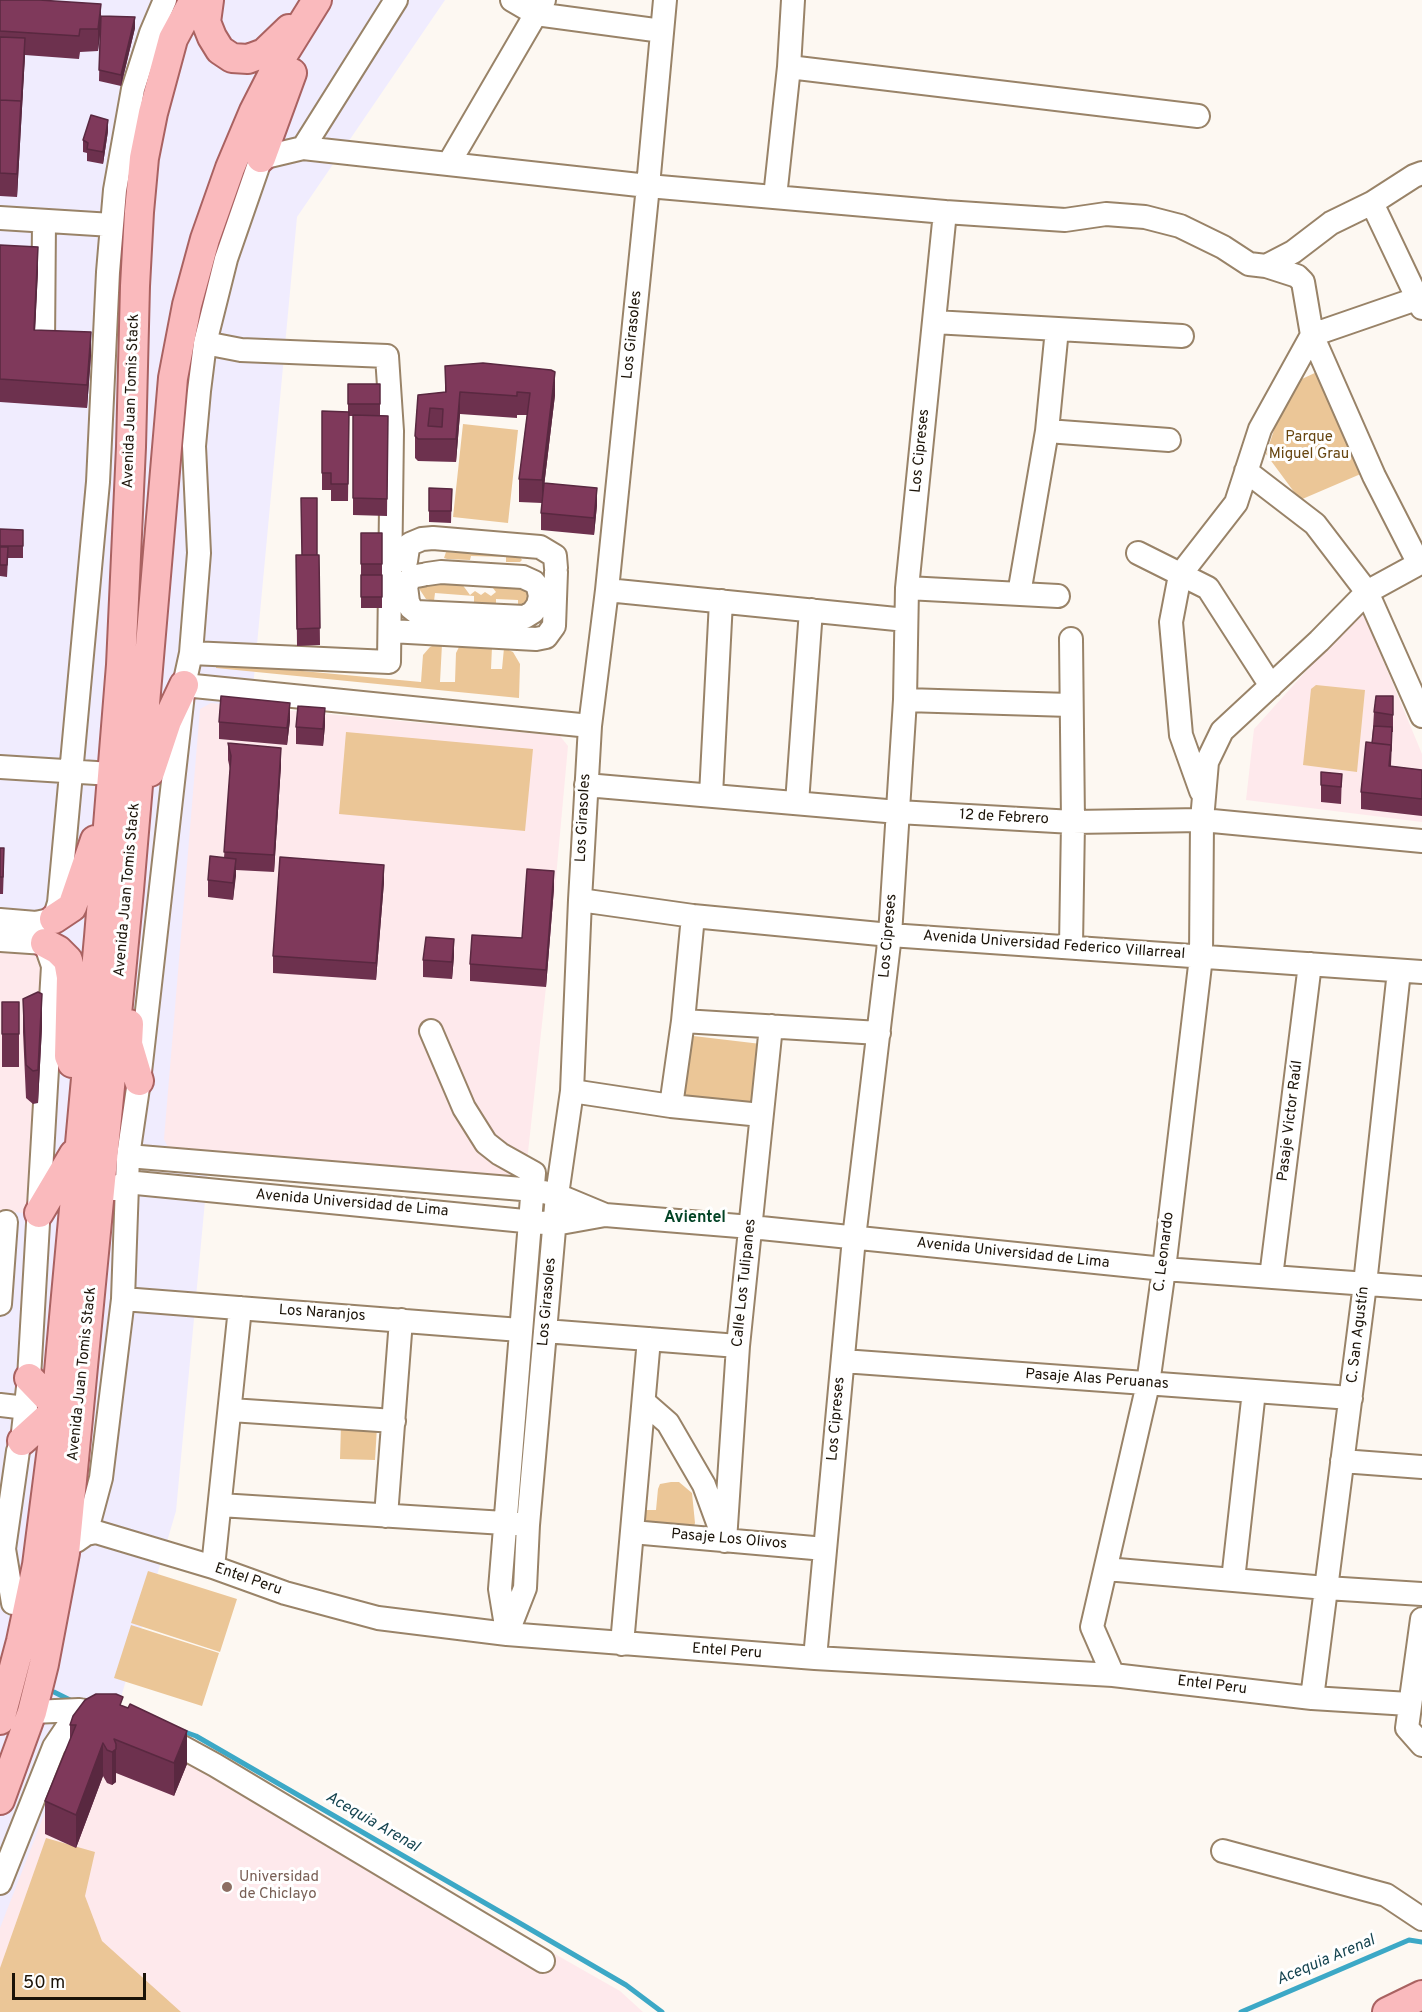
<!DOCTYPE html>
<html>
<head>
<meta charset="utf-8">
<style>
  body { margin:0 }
  #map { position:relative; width:1422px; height:2012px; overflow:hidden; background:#fdf8f2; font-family:Overpass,sans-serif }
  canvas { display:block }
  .scale { position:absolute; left:12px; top:1973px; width:134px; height:27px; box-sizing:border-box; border:3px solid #1b1308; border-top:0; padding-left:8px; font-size:18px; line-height:21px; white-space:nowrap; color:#1b1308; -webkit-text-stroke:4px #fff; paint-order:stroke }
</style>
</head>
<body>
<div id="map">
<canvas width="1422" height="2012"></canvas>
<div class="scale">50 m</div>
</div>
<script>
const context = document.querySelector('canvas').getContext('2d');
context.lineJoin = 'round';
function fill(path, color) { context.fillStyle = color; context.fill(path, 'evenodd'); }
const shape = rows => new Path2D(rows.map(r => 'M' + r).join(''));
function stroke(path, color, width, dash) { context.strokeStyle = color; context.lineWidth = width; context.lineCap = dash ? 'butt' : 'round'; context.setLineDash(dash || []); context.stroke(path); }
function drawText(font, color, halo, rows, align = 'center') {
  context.font = font + ' Overpass,sans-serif'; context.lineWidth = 6; context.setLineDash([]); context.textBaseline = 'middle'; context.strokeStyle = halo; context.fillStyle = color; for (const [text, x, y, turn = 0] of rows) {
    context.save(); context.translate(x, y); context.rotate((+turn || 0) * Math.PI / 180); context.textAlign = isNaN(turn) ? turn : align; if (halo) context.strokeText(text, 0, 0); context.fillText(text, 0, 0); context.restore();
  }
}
const industrial = shape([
  [0,0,445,0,297,217,176,1511,28,2012,0,2012]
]);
const education = shape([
  [1362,609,1422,754,1422,822,1246,800,1254,729],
  [211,703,560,736,568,746,546,987,525,1180,169,1149,164,1139,200,709],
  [0,951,47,957,35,1203,23,1213,0,1211],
  [86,1707,495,1920,620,1991,643,2012,0,2012,0,1928]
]);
const green = shape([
  [1319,371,1363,473,1300,500,1266,454,1289,385],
  [463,424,518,430,508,523,453,517],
  [446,552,516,555,520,557,522,560,520,562,506,562,506,557,471,556,470,560,447,559,444,558],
  [459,580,470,595,475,591,481,595,485,592,491,596,496,592,489,583,520,586,527,590,530,597,528,603,518,607,518,600,496,599,496,606,474,605,474,596,435,593,434,601,426,599,420,590,420,584],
  [436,644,442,644,440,682,455,682,456,653,459,647,492,647,491,669,502,669,504,648,513,652,520,664,519,698,216,668,216,663,421,682,423,655,430,647],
  [1316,685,1365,690,1357,772,1303,765,1311,689],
  [346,732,533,749,525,831,339,814],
  [685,1035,761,1044,753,1109,678,1100],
  [341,1425,377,1427,375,1460,340,1459],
  [671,1482,679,1482,692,1493,695,1523,691,1535,635,1530,637,1510,656,1510,658,1489,660,1484],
  [148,1571,237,1599,220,1652,131,1623],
  [131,1625,219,1653,202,1706,114,1678],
  [46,1838,95,1852,85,1896,102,1941,181,2012,0,2012,0,1968]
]);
const stream = shape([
  [54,1692,70,1700],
  [182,1731,196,1736,523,1925,626,1985,662,2012],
  [1241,2012,1409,1940,1422,1942]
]);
const minor = shape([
  [512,0,536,14,662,31],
  [789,67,1198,116],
  [303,148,396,0],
  [449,163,544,0],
  [775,197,789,67,793,0],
  [1372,203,1422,308],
  [0,218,112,225],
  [1266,266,1297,276,1303,282,1312,335,1374,476,1419,564],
  [934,322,1182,336],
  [43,346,44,221],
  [1047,431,1169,440],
  [1246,471,1315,524,1367,592,1422,716],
  [1138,553,1208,588,1271,686],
  [406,561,408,548,410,544,422,539,433,538,540,547,555,556,556,568],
  [422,575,411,577,406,586,408,602,411,608,416,612,525,617,533,612,538,605,540,596,538,587,534,582,523,577,441,572,427,574],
  [907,588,1058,596],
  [607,590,906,620],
  [1019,594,1047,431,1057,329],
  [390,631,536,639,546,637,554,626,556,572],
  [1071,639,1073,822,1071,946],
  [191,653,389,662,392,431,387,356,241,350,205,343],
  [184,685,590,726],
  [905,700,1070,705],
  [0,767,112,774],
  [586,785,898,812,1073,822,1202,820,1422,841],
  [1201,791,1181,735,1171,622,1180,575,1236,503,1260,429,1312,335,1422,297],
  [711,795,721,601],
  [797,803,811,610],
  [580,900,693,916,890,935,1422,972],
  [0,920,36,923,54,919,59,903,98,482,108,272,115,190,133,89,151,33,165,0],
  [0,940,45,943,53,966,29,1378,22,1441,18,1451,4,1549,13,1603],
  [683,1021,879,1033],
  [431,1031,464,1108,486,1143,500,1154,534,1173,500,1589,507,1632],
  [572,1091,671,1106,761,1115],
  [671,1106,683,1021,693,916],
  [128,1156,534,1190,557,1195,605,1215],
  [114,1189,126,1182,555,1224,605,1215,751,1227,1164,1269,1422,1288],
  [1271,1277,1310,964],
  [123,1299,520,1330],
  [0,1304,6,1222],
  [545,1331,738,1346],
  [843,1361,1351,1398],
  [644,1402,668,1423,704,1485,722,1534],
  [0,1405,26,1408],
  [231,1410,394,1421],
  [1342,1461,1422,1467],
  [220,1505,520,1524],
  [386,1516,401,1320],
  [632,1532,825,1549],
  [86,1534,101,1478,123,1299,128,1156,139,1081,184,685,191,653,199,553,194,446,199,391,205,343,226,259,261,158,303,148,648,186,945,212,1065,220,1106,214,1145,217,1180,226,1223,247,1249,264,1266,266,1293,252,1331,223,1372,203,1414,176,1422,173],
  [76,1541,86,1534,96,1532,213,1567,285,1593,378,1618,507,1634,815,1658,1113,1675,1312,1698,1409,1704],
  [725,1541,738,1346,771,1026],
  [213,1567,240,1308],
  [1106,1569,1326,1588,1422,1594],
  [1233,1580,1254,1391],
  [1422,1619,1407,1728,1422,1745],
  [507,1634,525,1588,528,1525,557,1195,572,1091,580,900,590,726,607,590,648,186,665,0],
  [622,1644,649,1339],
  [815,1658,854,1238,890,935,905,700,907,588,945,212],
  [1113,1675,1092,1627,1148,1384,1164,1269,1201,957,1202,820,1207,762,1222,731,1319,641,1367,592,1422,562],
  [1312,1698,1365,1284,1399,971],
  [32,1712,79,1710,107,1714],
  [160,1735,215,1765,543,1961],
  [1223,1851,1386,1895,1422,1919],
  [0,1883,54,1747,79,1710]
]);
const major = shape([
  [209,0,206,22,212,37,220,50,232,58,248,59,264,53,289,29],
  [261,158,292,73],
  [150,772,167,721,184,685],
  [54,919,72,907,95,840],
  [45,943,58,950,68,960,71,977,69,1056,72,1063],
  [129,1024,128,1044,139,1081],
  [39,1213,74,1154],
  [29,1378,55,1405],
  [22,1441,55,1411],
  [0,1720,21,1641,37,1565,52,1448,99,937,121,665,131,447,135,286,139,212,144,158,153,113,173,39,194,0],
  [0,1800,32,1712,44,1664,65,1553,129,890,173,378,187,305,205,239,230,168,254,111,281,58,317,0],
  [1387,2012,1422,1995]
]);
const wall = shape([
  [0,0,101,16,135,28,121,86,99,81,100,32,98,51,80,52,79,59,25,55,17,197,0,196],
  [108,131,103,164,87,161,87,153,83,152,83,140],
  [0,245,38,270,35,330,91,355,87,408,0,402],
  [445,366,555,395,542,503,519,502,519,479,527,415,517,415,517,418,460,414,456,462,418,461,415,458,415,436,418,395,445,392],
  [348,384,380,404,380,415,388,416,387,516,353,515,353,416,349,416,348,501,331,501,331,490,322,490,322,411,348,412],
  [429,488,452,489,451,523,429,522],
  [597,505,594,535,541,530,541,513],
  [0,529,23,530,23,558,8,558,7,577,0,576],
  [361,533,382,533,382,608,361,608],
  [296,555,319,555,320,645,297,646],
  [1393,696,1393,732,1392,732,1391,766,1422,770,1422,816,1361,809,1361,792,1372,743,1374,712],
  [290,720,287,745,219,739,219,722],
  [325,725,323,746,296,744,296,727],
  [228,743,281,765,274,872,236,870,233,900,208,897,208,880,224,858,230,769,228,760],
  [1321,772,1342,774,1341,804,1321,802],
  [0,848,4,865,3,894,0,894],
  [384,882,376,980,273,973,273,956],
  [554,888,546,987,470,981,470,964,522,938],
  [454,956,452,979,423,977,423,960],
  [23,999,42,1027,38,1103,33,1104,26,1098,23,1032],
  [2,1002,19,1002,19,1067,2,1067],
  [123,1706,187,1764,174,1796,116,1773,116,1782,112,1785,107,1783,103,1776,76,1848,45,1834,45,1801,70,1740,70,1725]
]);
const shadedWall = shape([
  [101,4,101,27,98,51,98,29],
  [135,17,135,28,121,86,121,75],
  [25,38,25,55,17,197,17,174],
  [108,120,108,131,103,164,103,152],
  [38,247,38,270,34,353,34,330],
  [91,332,91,355,87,408,87,385],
  [555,372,555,395,542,503,542,480],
  [460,392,460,414,456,462,456,439],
  [597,488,597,505,594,535,594,518],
  [290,703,290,720,287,745,287,728],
  [325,708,325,725,323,746,323,729],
  [1392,727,1391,762,1389,783,1389,766],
  [281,748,281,765,274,872,274,855],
  [236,859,236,876,233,900,233,883],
  [384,865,384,882,376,980,376,963],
  [554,871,554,888,546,987,546,970],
  [454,939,454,956,452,979,452,962],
  [42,994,42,1027,38,1103,38,1070],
  [187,1731,187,1764,174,1796,174,1763],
  [103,1743,103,1776,76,1848,76,1815],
  [116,1744,116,1782,112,1785,112,1752]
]);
const building = shape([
  [0,0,39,0,101,4,98,29,80,29,79,36,0,31,0,0],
  [101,16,135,17,121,75,99,70,101,16],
  [0,37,25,38,21,106,21,101,0,100,0,37],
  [0,100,21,101,17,174,0,173,0,100],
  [91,115,108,120,103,152,87,149,88,143,83,140,91,115],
  [0,245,38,247,34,330,91,332,87,385,0,379,0,245],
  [483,363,551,370,555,372,542,480,519,479,530,393,517,392,517,396,460,392,456,439,418,439,415,436,418,395,446,392,445,366,483,363],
  [430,408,443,409,442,427,428,426,430,408],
  [348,384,380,384,380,404,348,404,348,384],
  [322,411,349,412,348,484,331,484,331,473,322,473,322,411],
  [353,415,388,416,387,499,353,498,353,415],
  [544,483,597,488,594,518,541,513,544,483],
  [429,488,452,489,451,511,429,511,429,488],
  [301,498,317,498,317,555,302,555,301,498],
  [0,529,23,530,23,546,0,546,0,529],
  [361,533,382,533,382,564,361,564,361,533],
  [0,547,8,547,7,565,0,565,0,547],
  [296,555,319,555,320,628,297,629,296,555],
  [361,575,382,575,382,597,361,597,361,575],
  [221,696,290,703,287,728,219,722,221,696],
  [1376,696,1393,696,1393,715,1374,712,1376,696],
  [298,706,325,708,323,729,296,727,298,706],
  [1374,726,1392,727,1391,751,1391,745,1372,743,1374,726],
  [1366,742,1391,745,1389,766,1422,770,1422,799,1361,792,1366,742],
  [228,743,281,748,274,855,224,852,231,756,228,743],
  [1321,772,1342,774,1341,787,1321,785,1321,772],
  [0,848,4,848,3,877,0,877,0,848],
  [210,856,236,859,233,883,208,880,210,856],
  [280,857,384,865,376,963,273,956,280,857],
  [527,869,554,871,546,970,470,964,472,935,522,938,527,869],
  [426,937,454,939,452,962,423,960,426,937],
  [38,992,42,994,38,1070,33,1071,26,1065,23,999,38,992],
  [2,1002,19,1002,19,1034,2,1034,2,1002],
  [96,1694,116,1694,123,1697,120,1705,128,1708,130,1704,187,1731,174,1763,114,1739,116,1744,116,1749,112,1752,107,1750,103,1743,76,1815,45,1801,76,1725,70,1725,73,1716,85,1700,96,1694]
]);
const markers = [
  [227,1887,6,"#8d6e63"]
];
const streetNames = [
  ["Los Girasoles",633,335,-84],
  ["Avenida Juan Tomis Stack",132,401,-88],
  ["Los Cipreses",921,451,-84],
  ["Los Girasoles",584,818,-87],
  ["12 de Febrero",1004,818,3],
  ["Avenida Juan Tomis Stack",128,890,-85],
  ["Los Cipreses",889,936,-85],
  ["Avenida Universidad Federico Villarreal",1054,946,4],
  ["Pasaje Victor Raúl",1291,1121,-83],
  ["Avenida Universidad de Lima",352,1204,5],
  ["C. Leonardo",1165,1252,-83],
  ["Avenida Universidad de Lima",1013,1254,6],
  ["Calle Los Tulipanes",745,1283,-84],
  ["Los Girasoles",548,1302,-85],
  ["Los Naranjos",322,1314,4],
  ["C. San Agustín",1359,1335,-83],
  ["Avenida Juan Tomis Stack",83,1374,-84],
  ["Pasaje Alas Peruanas",1097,1380,4],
  ["Los Cipreses",837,1419,-85],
  ["Pasaje Los Olivos",729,1540,5],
  ["Entel Peru",248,1580,19],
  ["Entel Peru",727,1652,4],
  ["Entel Peru",1212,1686,7]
];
const parkNames = [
  ["Parque",1309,438],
  ["Miguel Grau",1309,455]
];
const educationNames = [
  ["Universidad",239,1878],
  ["de Chiclayo",239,1895]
];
const neighbourhoodNames = [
  ["Avientel",695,1219]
];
const waterNames = [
  ["Acequia Arenal",372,1823,30],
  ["Acequia Arenal",1326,1961,-23]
];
fill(industrial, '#f0ecfe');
fill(education, '#fee9ec');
fill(green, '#ebc697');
stroke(stream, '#3ca8c6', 5);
stroke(minor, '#998368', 26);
stroke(major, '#a96261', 32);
stroke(minor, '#fff', 22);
stroke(major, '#fababd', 28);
fill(wall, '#6d314e');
fill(shadedWall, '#592840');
fill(building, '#7f395b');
stroke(building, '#592840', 1.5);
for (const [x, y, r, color] of markers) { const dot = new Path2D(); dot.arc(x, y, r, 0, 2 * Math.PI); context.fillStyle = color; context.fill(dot); stroke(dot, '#fff', 2); }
drawText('15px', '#1b1308', '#fff', streetNames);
drawText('15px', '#67450f', '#fff', parkNames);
drawText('15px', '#785e54', '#fff', educationNames, 'left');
drawText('bold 16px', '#034426', '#fff', neighbourhoodNames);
drawText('italic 16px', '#164551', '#fff', waterNames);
</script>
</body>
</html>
